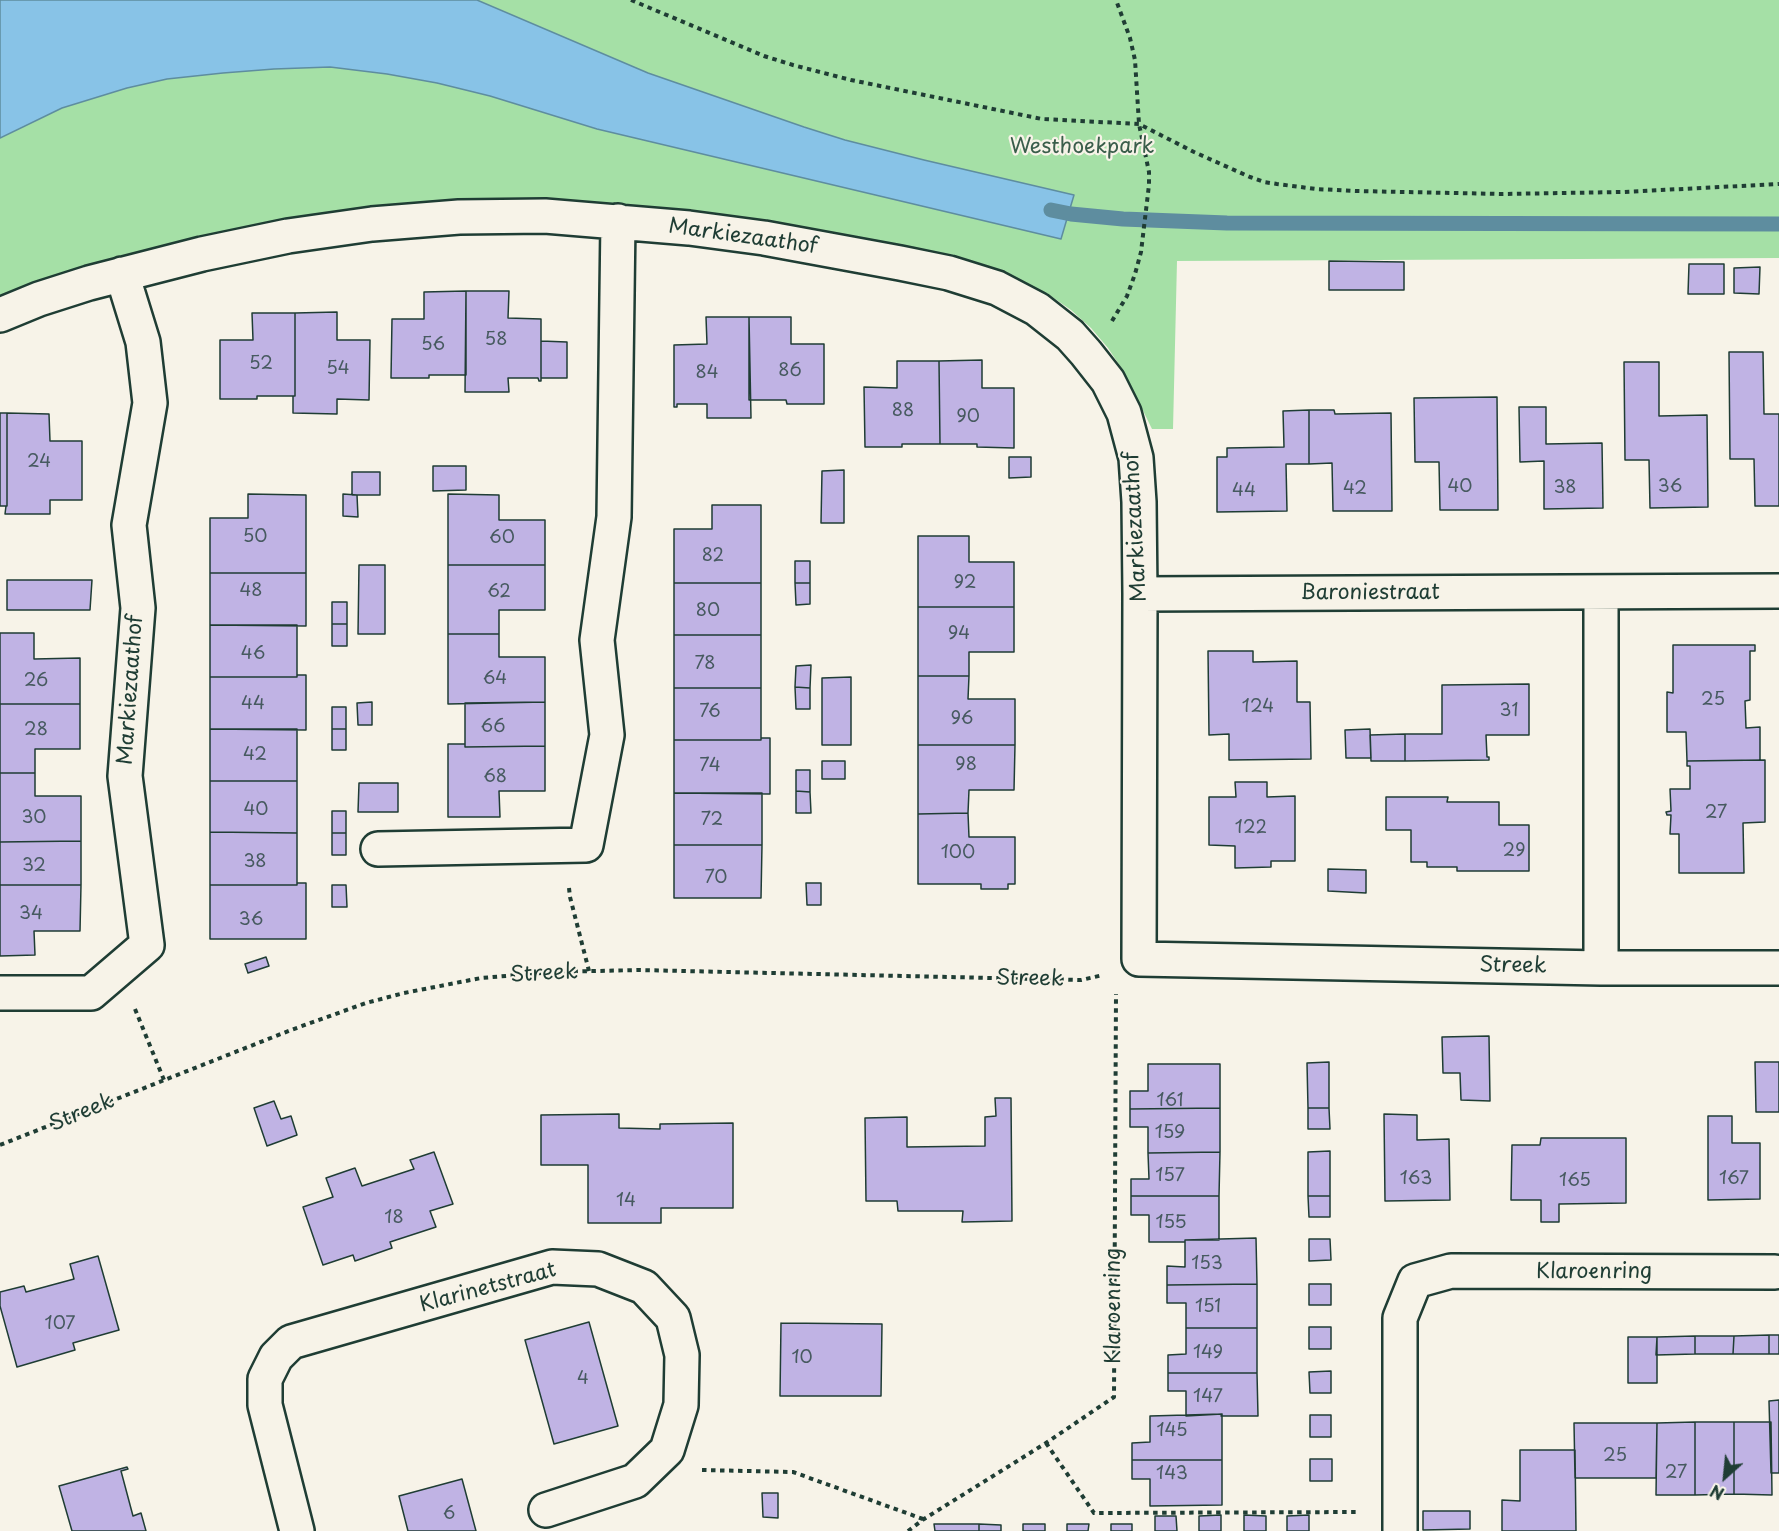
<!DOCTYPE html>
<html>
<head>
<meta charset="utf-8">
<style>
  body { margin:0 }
  #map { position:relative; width:1779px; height:1531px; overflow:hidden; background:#f7f3e8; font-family:"Playpen Sans",sans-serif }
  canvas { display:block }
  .north { position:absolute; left:1695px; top:1447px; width:60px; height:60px; -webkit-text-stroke:4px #f7f3e8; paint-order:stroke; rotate:207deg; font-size:16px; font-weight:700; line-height:24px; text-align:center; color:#1f3d34 }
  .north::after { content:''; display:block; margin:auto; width:21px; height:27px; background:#1f3d34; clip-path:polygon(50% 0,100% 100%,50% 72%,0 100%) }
</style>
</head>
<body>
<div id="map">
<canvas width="1779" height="1531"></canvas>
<div class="north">N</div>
</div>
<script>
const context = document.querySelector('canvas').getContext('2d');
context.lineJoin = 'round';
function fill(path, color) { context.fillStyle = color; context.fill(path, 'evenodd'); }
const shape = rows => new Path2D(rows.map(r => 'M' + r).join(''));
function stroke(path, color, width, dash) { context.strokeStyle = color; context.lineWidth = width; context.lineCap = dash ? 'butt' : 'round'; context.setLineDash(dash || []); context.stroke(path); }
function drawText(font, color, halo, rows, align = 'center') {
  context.font = font + ' "Playpen Sans",sans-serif'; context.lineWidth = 4.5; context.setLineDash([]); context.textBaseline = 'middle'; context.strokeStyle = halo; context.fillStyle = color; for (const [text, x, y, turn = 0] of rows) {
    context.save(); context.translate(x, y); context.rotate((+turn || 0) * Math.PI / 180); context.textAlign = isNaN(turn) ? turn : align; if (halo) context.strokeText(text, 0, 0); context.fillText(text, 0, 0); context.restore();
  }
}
const green = shape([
  [0,0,1779,0,1779,258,1177,261,1173,429,1152,429,1124,372,1108,348,1091,328,1071,310,1048,294,1020,280,980,268,529,205,0,303]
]);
const water = shape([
  [0,0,477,0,648,73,804,127,845,140,924,160,1074,195,1061,239,597,129,490,96,437,83,387,74,330,67,274,69,223,73,167,79,127,88,62,108,0,138,0,0]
]);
const stream = shape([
  [1051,210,1071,214,1123,219,1227,223,1779,224]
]);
const building = shape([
  [1329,261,1404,262,1404,290,1329,290,1329,261],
  [1689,264,1724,264,1724,294,1688,294,1689,264],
  [1760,267,1759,294,1734,293,1734,268,1760,267],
  [466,291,466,375,429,375,429,378,391,378,392,319,424,319,424,292,466,291],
  [466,291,509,291,508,318,541,319,541,381,539,381,538,378,508,378,509,392,465,392,466,291],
  [337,312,337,340,370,340,369,400,337,399,337,414,293,413,293,396,295,396,295,313,337,312],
  [252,313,295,313,295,396,257,396,257,399,220,399,220,340,253,340,252,313],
  [706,317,749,317,751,418,707,418,707,404,677,404,677,407,674,407,674,345,707,344,706,317],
  [749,317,791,317,791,344,824,344,824,404,787,404,786,400,749,400,749,317],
  [541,341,567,342,567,378,541,378,541,341],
  [1729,352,1763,352,1764,414,1779,414,1779,506,1755,506,1754,459,1730,459,1729,352],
  [982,360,982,388,1014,388,1014,448,977,447,977,444,940,444,939,361,982,360],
  [897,361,939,361,940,444,902,444,902,447,865,447,864,387,897,388,897,361],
  [1624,362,1659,362,1659,416,1707,415,1708,507,1650,508,1649,460,1625,460,1624,362],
  [1497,397,1498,510,1440,510,1439,462,1415,462,1414,398,1497,397],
  [1519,407,1546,407,1546,444,1602,443,1603,508,1544,509,1544,461,1520,462,1519,407],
  [1309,410,1309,464,1286,464,1287,511,1217,512,1217,457,1227,457,1227,448,1284,447,1283,411,1309,410],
  [1309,410,1334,410,1335,414,1391,413,1392,511,1333,511,1332,463,1309,464,1309,410],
  [0,413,7,413,7,506,0,506,0,413],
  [7,413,49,414,50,441,82,441,82,500,50,500,50,514,5,514,6,506,7,506,7,413],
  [1009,457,1031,457,1031,477,1009,478,1009,457],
  [433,466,466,466,466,490,433,491,433,466],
  [844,470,844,523,821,523,822,471,844,470],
  [352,472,380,472,380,495,352,495,352,472],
  [248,494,306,495,306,573,210,573,210,518,248,518,248,494],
  [343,494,357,495,358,517,343,516,343,494],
  [448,494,499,495,499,520,545,520,545,565,448,565,448,494],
  [712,505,761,505,761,583,674,583,674,529,712,529,712,505],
  [918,536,969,536,969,562,1014,562,1014,607,918,607,918,536],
  [795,561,810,561,810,583,795,583,795,561],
  [359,565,385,565,385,634,358,634,359,565],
  [448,565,545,565,545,610,499,610,499,634,448,634,448,565],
  [210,573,306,573,306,626,210,625,210,573],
  [7,580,92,580,90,610,7,610,7,580],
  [674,583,761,583,761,635,674,635,674,583],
  [795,583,810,583,810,604,796,605,795,583],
  [332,602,347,602,347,624,332,624,332,602],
  [918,607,1014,607,1014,652,969,652,969,676,918,676,918,607],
  [332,624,347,624,347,646,332,646,332,624],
  [210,625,297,625,297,677,210,677,210,625],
  [0,633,34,633,34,659,80,658,80,704,0,704,0,633],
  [448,634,499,634,499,657,545,657,545,702,448,704,448,634],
  [674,635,761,635,761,688,674,688,674,635],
  [1673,645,1755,645,1755,651,1750,651,1750,700,1745,701,1746,728,1760,727,1760,760,1687,761,1686,732,1667,732,1667,692,1673,693,1673,645],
  [1208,651,1253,651,1253,662,1297,661,1297,702,1310,702,1311,759,1229,760,1229,734,1209,735,1208,651],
  [811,665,810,688,795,687,796,666,811,665],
  [297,675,306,675,306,730,210,729,210,677,297,677,297,675],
  [918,676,969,676,968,699,1015,699,1015,745,918,745,918,676],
  [851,677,851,745,822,745,822,678,851,677],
  [1529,684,1529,735,1486,735,1487,757,1489,757,1489,760,1405,761,1405,734,1442,734,1442,685,1529,684],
  [795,687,810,688,810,709,796,709,795,687],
  [674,688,761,688,761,740,674,740,674,688],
  [372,702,372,725,358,725,357,703,372,702],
  [545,702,545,746,465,747,465,703,545,702],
  [0,704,80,704,80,749,35,749,35,773,0,773,0,704],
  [332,707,346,707,346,729,332,729,332,707],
  [210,729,297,729,297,781,210,781,210,729],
  [332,729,346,729,346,750,332,750,332,729],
  [1370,729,1371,758,1346,758,1345,730,1370,729],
  [1405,734,1405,761,1371,761,1370,735,1405,734],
  [761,738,770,738,770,794,674,793,674,740,761,740,761,738],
  [448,744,465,744,465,747,545,746,545,791,499,791,500,817,448,817,448,744],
  [918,745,1015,745,1014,790,969,790,968,813,918,814,918,745],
  [1765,760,1765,822,1743,823,1744,873,1679,873,1679,834,1670,834,1671,815,1667,815,1666,812,1671,811,1670,789,1690,789,1690,766,1687,766,1687,761,1765,760],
  [822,761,845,761,845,779,822,779,822,761],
  [796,770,810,770,810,792,796,791,796,770],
  [0,773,35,773,35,796,81,796,81,841,0,842,0,773],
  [210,781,297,781,297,833,210,832,210,781],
  [1235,782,1267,782,1267,797,1295,796,1295,861,1271,861,1271,867,1235,868,1235,846,1209,845,1209,797,1236,797,1235,782],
  [359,783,398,783,398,812,358,812,359,783],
  [796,791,810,792,811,813,796,813,796,791],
  [674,793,762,793,762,845,674,845,674,793],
  [1386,797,1448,797,1447,802,1499,802,1499,825,1529,825,1529,871,1457,871,1457,867,1427,867,1427,862,1411,862,1411,830,1386,830,1386,797],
  [332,811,346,811,346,833,332,833,332,811],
  [968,813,969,837,1015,837,1015,884,1008,884,1008,889,981,889,981,884,918,884,918,814,968,813],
  [210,832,297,833,297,885,210,885,210,832],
  [332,833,346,833,346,855,332,855,332,833],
  [81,841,81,885,0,885,0,842,81,841],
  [674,845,762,845,761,898,674,898,674,845],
  [1328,869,1366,870,1366,893,1328,891,1328,869],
  [297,883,306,883,306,939,210,939,210,885,297,885,297,883],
  [806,883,821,883,821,905,807,905,806,883],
  [0,885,81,885,80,931,34,931,35,955,0,956,0,885],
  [332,885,346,885,347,907,332,907,332,885],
  [266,957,269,966,248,973,245,964,266,957],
  [1489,1036,1490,1101,1461,1100,1460,1073,1443,1073,1442,1037,1489,1036],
  [1329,1062,1329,1108,1308,1108,1307,1063,1329,1062],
  [1755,1062,1779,1062,1779,1112,1756,1112,1755,1062],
  [1148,1064,1220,1064,1220,1108,1130,1109,1130,1091,1148,1091,1148,1064],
  [995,1098,1011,1098,1012,1221,962,1222,963,1211,898,1211,897,1201,866,1201,865,1118,907,1117,907,1147,985,1146,985,1117,996,1116,995,1098],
  [274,1101,281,1119,291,1116,297,1135,267,1146,254,1108,274,1101],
  [1220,1108,1220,1152,1148,1153,1148,1127,1130,1127,1130,1109,1220,1108],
  [1308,1108,1329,1108,1330,1129,1308,1129,1308,1108],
  [619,1114,619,1128,660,1129,660,1124,733,1123,733,1208,661,1208,661,1223,588,1223,588,1165,541,1165,541,1115,619,1114],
  [1384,1114,1417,1115,1417,1140,1449,1139,1450,1200,1385,1201,1384,1114],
  [1708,1116,1732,1116,1732,1143,1760,1143,1760,1199,1708,1200,1708,1116],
  [1541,1138,1626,1138,1626,1203,1559,1204,1559,1222,1541,1222,1541,1200,1511,1200,1512,1145,1540,1145,1541,1138],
  [1330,1151,1330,1196,1308,1196,1308,1152,1330,1151],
  [434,1152,453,1204,430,1211,436,1227,390,1242,392,1248,355,1261,353,1255,323,1265,303,1207,333,1197,326,1178,355,1168,362,1186,414,1169,410,1160,434,1152],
  [1220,1152,1219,1196,1131,1196,1131,1179,1149,1179,1148,1153,1220,1152],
  [1131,1196,1219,1196,1219,1240,1185,1240,1185,1242,1149,1242,1149,1215,1131,1215,1131,1196],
  [1308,1196,1330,1196,1330,1217,1309,1217,1308,1196],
  [1256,1238,1257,1284,1167,1285,1167,1266,1185,1267,1185,1240,1256,1238],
  [1309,1239,1330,1239,1331,1260,1309,1261,1309,1239],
  [98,1256,119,1330,73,1343,75,1350,17,1367,0,1306,0,1292,24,1286,26,1292,74,1279,70,1264,98,1256],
  [1257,1284,1257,1328,1186,1328,1186,1303,1167,1303,1167,1285,1257,1284],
  [1309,1284,1331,1284,1331,1305,1309,1305,1309,1284],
  [589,1322,618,1426,554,1444,525,1340,589,1322],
  [781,1323,882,1324,881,1396,780,1396,781,1323],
  [1309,1327,1331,1327,1331,1349,1309,1349,1309,1327],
  [1186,1328,1257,1328,1257,1373,1168,1373,1168,1355,1186,1354,1186,1328],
  [1769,1335,1779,1335,1779,1354,1769,1354,1769,1335],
  [1769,1335,1769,1354,1733,1354,1734,1336,1769,1335],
  [1695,1336,1695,1354,1656,1355,1657,1337,1695,1336],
  [1695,1336,1734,1336,1733,1354,1695,1354,1695,1336],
  [1628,1337,1657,1337,1657,1383,1628,1383,1628,1337],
  [1331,1371,1331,1393,1310,1393,1309,1372,1331,1371],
  [1168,1373,1257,1373,1258,1416,1221,1416,1222,1414,1186,1416,1186,1391,1168,1391,1168,1373],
  [1779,1400,1779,1473,1771,1473,1769,1401,1779,1400],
  [1222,1414,1222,1460,1132,1460,1132,1443,1150,1442,1150,1416,1222,1414],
  [1310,1415,1331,1415,1331,1437,1310,1437,1310,1415],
  [1695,1422,1734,1422,1734,1494,1695,1495,1695,1422],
  [1695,1422,1695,1495,1656,1495,1657,1423,1695,1422],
  [1734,1422,1771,1422,1772,1495,1734,1494,1734,1422],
  [1574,1423,1657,1423,1656,1478,1575,1478,1574,1423],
  [1520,1450,1575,1450,1576,1531,1502,1531,1502,1500,1520,1501,1520,1450],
  [1310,1459,1332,1459,1332,1481,1310,1481,1310,1459],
  [1132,1460,1222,1460,1222,1505,1150,1506,1150,1479,1132,1479,1132,1460],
  [127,1467,128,1469,121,1471,133,1516,141,1513,146,1531,72,1531,59,1486,127,1467],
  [462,1479,476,1531,408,1531,399,1496,462,1479],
  [762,1493,778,1493,778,1518,763,1517,762,1493],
  [1423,1511,1470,1511,1470,1529,1423,1530,1423,1511],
  [1221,1515,1221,1531,1199,1531,1199,1516,1221,1515],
  [1244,1515,1266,1516,1266,1531,1244,1531,1244,1515],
  [1309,1515,1309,1531,1287,1531,1287,1516,1309,1515],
  [1155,1516,1176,1516,1177,1531,1155,1531,1155,1516],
  [934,1524,979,1524,979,1531,935,1531,934,1524],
  [979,1524,1001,1525,1001,1531,979,1531,979,1524],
  [1023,1524,1045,1524,1045,1531,1023,1531,1023,1524],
  [1067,1524,1089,1524,1088,1531,1067,1531,1067,1524],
  [1111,1524,1132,1524,1132,1531,1111,1531,1111,1524]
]);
const path = shape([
  [631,0,764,56,793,65,851,80,1042,119,1139,124,1194,152,1250,177,1264,182,1277,184,1316,189,1355,191,1503,194,1623,192,1779,184],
  [1112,321,1127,296,1135,274,1141,252,1149,185,1149,172,1139,124,1135,60,1130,38,1116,0],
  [569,888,570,897,589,971],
  [135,1009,164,1080],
  [0,1145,291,1030,366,1003,404,993,481,978,553,972,639,970,1081,980,1103,975],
  [1046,1443,1094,1513,1359,1512],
  [702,1470,793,1472,923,1519],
  [908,1531,924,1519,1046,1443,1114,1397,1116,994]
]);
const street = shape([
  [0,315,39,299,89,283,202,254,288,236,372,224,459,217,545,216,689,228,764,238,900,263,949,273,997,288,1037,309,1070,335,1086,353,1108,381,1124,413,1136,458,1139,502,1140,594,1139,959,1601,968,1779,968],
  [1601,592,1601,968],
  [1140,594,1779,591],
  [378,849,586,845,607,735,597,640,614,517,618,221],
  [0,993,91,993,147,945,125,776,138,608,129,525,150,403,143,342,122,274],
  [297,1531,265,1405,265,1379,276,1357,291,1342,552,1267,598,1269,644,1287,673,1318,682,1355,681,1405,667,1450,635,1481,546,1510],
  [1400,1531,1400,1318,1415,1281,1451,1271,1775,1272]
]);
const numberNames = [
  ["58",496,340],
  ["56",433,345],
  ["52",261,364],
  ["54",338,369],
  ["86",790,371],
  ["84",707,373],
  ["88",903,411],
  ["90",968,417],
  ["24",39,462],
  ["40",1460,487],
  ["36",1670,487],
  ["38",1565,488],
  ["42",1355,489],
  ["44",1244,491],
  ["50",255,537],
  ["60",502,538],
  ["82",713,556],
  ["92",965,583],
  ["48",251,591],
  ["62",499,592],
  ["80",708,611],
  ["94",959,634],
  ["46",253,654],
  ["78",705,664],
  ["64",495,679],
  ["26",36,681],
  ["25",1713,700],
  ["44",253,704],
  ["124",1258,707],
  ["31",1509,711],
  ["76",710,712],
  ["96",962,719],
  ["66",493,727],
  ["28",36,730],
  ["42",255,755],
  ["98",966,765],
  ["74",710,766],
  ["68",495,777],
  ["40",256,810],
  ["27",1716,813],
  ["30",34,818],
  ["72",712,820],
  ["122",1251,828],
  ["29",1514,851],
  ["100",958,853],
  ["38",255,862],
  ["32",34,866],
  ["70",716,878],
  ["34",31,914],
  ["36",251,920],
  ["161",1170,1101],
  ["159",1170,1133],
  ["157",1170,1176],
  ["163",1416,1179],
  ["167",1734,1179],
  ["165",1575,1181],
  ["14",626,1201],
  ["18",394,1218],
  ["155",1171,1223],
  ["153",1207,1264],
  ["151",1208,1307],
  ["107",60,1324],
  ["149",1208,1353],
  ["10",802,1358],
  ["4",583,1379],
  ["147",1208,1397],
  ["145",1172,1431],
  ["25",1615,1456],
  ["27",1676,1473],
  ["143",1172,1474],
  ["6",449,1514]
];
const parkNames = [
  ["Westhoekpark",1082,147]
];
const streetNames = [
  ["Markiezaathof",743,237,8],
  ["Markiezaathof",1136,527,-93],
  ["Baroniestraat",1370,593],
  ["Markiezaathof",131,690,-86],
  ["Streek",1513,966,1],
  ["Streek",544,974,-3],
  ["Streek",1030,979,1],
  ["Streek",82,1113,-22],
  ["Klaroenring",1594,1272],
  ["Klarinetstraat",488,1288,-15],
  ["Klaroenring",1114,1306,-90]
];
fill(green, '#a5e0a6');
fill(water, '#88c3e7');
stroke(water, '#5e8d9f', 1.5);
stroke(stream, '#5e8d9f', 15);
fill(building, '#c0b3e4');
stroke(building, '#1f3d34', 1.5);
stroke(street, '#1f3d34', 38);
stroke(path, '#1f3d34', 4, [4.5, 4.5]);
stroke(street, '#f7f3e8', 33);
drawText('18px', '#475a60', null, numberNames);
drawText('21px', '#3a5e4b', '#f7f3e8', parkNames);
drawText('21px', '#1f3d34', '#f7f3e8', streetNames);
</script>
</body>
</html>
